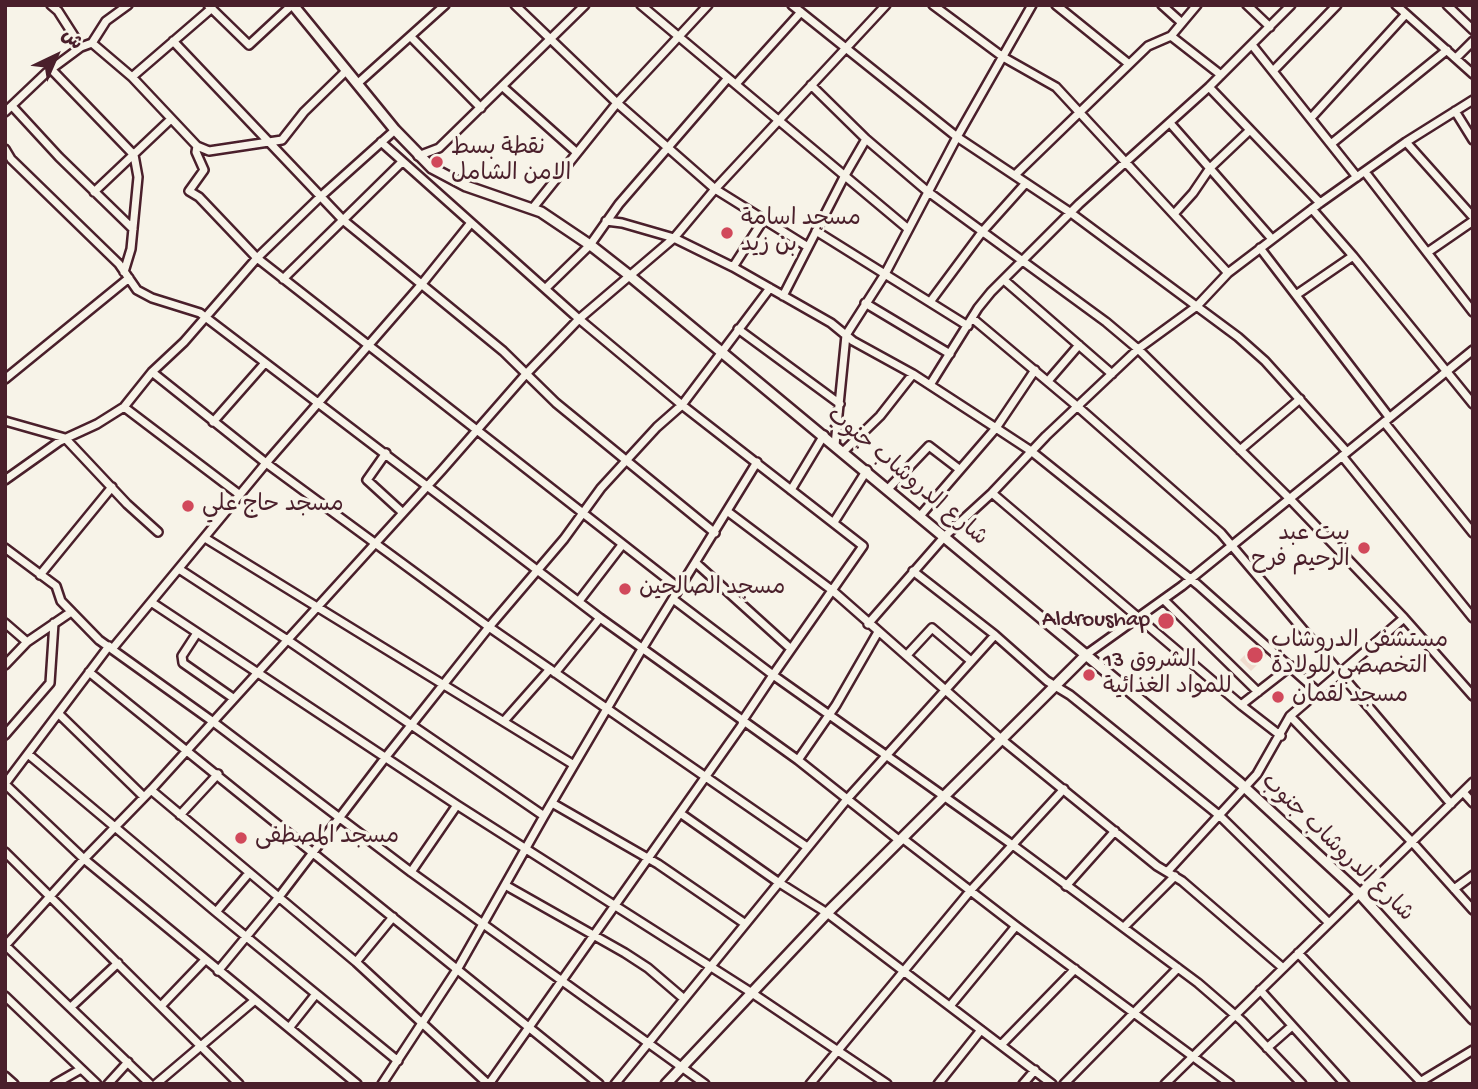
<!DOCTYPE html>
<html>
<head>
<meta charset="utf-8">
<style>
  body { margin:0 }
  #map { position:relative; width:1478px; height:1089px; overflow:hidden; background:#f7f3e8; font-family:"Gochi Hand","Playpen Sans Arabic",sans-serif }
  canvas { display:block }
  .frame { position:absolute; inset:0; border:7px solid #4a1f2b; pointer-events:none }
  .north { position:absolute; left:21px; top:21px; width:70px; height:70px; -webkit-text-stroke:5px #f7f3e8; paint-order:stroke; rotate:44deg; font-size:19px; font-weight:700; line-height:28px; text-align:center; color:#4a1f2b }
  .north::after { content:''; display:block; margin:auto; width:24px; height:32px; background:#4a1f2b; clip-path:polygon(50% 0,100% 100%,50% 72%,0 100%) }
</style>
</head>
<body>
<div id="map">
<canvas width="1478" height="1089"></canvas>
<div class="frame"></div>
<div class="north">ش</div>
</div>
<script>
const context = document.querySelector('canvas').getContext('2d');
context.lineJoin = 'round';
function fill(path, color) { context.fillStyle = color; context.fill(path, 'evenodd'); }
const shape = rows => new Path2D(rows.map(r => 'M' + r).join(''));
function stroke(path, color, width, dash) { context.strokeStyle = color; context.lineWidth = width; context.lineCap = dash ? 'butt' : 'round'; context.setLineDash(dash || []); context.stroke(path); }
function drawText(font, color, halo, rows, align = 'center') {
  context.font = font + ' "Gochi Hand","Playpen Sans Arabic",sans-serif'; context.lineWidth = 7; context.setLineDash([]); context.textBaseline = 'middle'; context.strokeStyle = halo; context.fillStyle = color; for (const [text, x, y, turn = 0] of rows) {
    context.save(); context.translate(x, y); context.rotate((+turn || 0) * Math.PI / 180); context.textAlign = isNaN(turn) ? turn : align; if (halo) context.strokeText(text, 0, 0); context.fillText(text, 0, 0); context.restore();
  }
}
const built = shape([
  [1259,640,1271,651,1251,671,1240,660]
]);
const minor = shape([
  [51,5,58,11,81,47],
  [208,5,249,45,292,5],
  [515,5,617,103,715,189,808,247],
  [641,5,907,228],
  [792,5,957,137,1071,213,1238,337,1265,361,1347,452],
  [933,5,1003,57,1056,87,1228,273],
  [1056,5,1129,64],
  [1162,5,1182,23],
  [1247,5,1270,27],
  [1396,5,1473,74],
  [1447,5,1473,30],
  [1171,36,1221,75],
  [411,37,481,108],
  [173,41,343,220,503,351,556,403,715,533],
  [92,43,132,77,197,146,209,151,282,140,304,112,346,71],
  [1252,45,1357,177],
  [1456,58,1473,41],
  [52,70,134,155,138,177,131,249,124,272],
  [1273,71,1337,5],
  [132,77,212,8],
  [357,84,445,5],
  [736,84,801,12],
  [811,85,866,139,927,191,1106,322,1138,349,1289,498,1404,618,1473,696],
  [503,87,576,152],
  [1209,87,1320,203],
  [12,106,59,157,133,229],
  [1455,111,1473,140],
  [5,112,46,73,81,47,92,43,106,21,128,5],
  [1311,118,1406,14],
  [1170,123,1272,239],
  [381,142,579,319,682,405,863,546,773,675,743,720,742,725,489,1084],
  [1406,142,1473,217],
  [1331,144,1447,50],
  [197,146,196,152,204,170,189,191,199,197,257,258,680,589],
  [5,149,11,159,119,264,137,290,152,298,200,313,600,618,798,760,900,841],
  [418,156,439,148,585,5],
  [1365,172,1473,312],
  [1015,175,1148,46,1171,36,1197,5],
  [94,192,171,119],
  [532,209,617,103,708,5],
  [1312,209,1353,256,1473,404],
  [1174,214,1193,193,1210,168,1250,130],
  [606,221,622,223,674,238,733,267,831,323,853,341,913,374,996,428,1031,451,1198,585,1317,691],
  [816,231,968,326],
  [1260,248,1389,417],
  [1428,252,1473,221],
  [733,267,764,219],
  [283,279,402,162],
  [1004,280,1112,374],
  [546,288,590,245,619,204,728,78],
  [1296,295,1353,256],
  [783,296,844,177,866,139],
  [930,302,982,232,1025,184],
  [865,303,950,354],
  [972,318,1078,407,1221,533,1451,804],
  [738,329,840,404],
  [152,372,266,463,489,627,807,847],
  [5,379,129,278],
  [1048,381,1079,345],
  [930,385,978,308,991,292,1079,204,1209,87,1291,5],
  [124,407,240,495],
  [5,421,65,438,127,504,158,532],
  [213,422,265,363],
  [1384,422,1473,533],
  [835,445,846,335,885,274,957,137,1032,5],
  [1240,450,1300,399],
  [844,451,880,416,913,374],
  [386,453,367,480,402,512],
  [1342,456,1473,618],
  [5,480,60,441,97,424,124,407,152,372,184,342,257,258,319,198,395,130],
  [888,489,929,446,959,469],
  [791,490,824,435],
  [992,493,1241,705,1281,736],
  [727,511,833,591,1001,739,1157,866,1182,881,1283,968],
  [920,516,996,428,1035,370],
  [834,522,867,470],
  [205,538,574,765],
  [5,548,56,586,61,601,99,640,212,721,411,872,705,1084],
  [696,563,791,649],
  [179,569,286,639,544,816],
  [913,571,995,635,1047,681,1070,695,1220,816,1328,922],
  [40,575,112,487],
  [673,599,773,675,1014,846,1198,983,1242,1021,1302,1084],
  [1164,600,1258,692],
  [579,601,622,545],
  [151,602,457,805,752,993,887,1084],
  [5,623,27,642],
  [868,624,945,536,992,493,1046,436,1138,349,1197,306,1228,273,1320,203,1406,142,1473,100],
  [197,633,182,656,183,663,233,698],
  [113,648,266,463,421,285,470,224],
  [1087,654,1182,586,1473,350],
  [907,655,932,628,971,661],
  [5,665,27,642,71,612],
  [89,672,599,1084],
  [555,673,600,618],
  [1241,705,1291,666],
  [59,714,144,797],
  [1290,716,1413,843,1473,910],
  [504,721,550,669],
  [5,735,50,683,54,623],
  [28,754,216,912,398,1061],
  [798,760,836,705,878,632],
  [5,784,84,859,357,1084],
  [5,784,109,646],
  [151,790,356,962,488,1084],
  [1463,792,1473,803],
  [552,803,658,864,744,923],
  [680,813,778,882,827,913,1052,1084],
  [180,815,218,774],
  [902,838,1016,926,1230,1084],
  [5,852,239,1084],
  [411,872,457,805],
  [1167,872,1257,774,1290,716,1404,618],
  [505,885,625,953,648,968,683,998],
  [1066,886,1115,831],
  [1454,889,1473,875],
  [216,912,249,873],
  [1124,927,1175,876],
  [5,945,150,1084],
  [5,946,84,859,151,790,442,470,526,374,579,319,674,238,715,189,886,5],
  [1298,953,1423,1084],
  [356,962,393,917],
  [218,971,279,897,385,758,489,627,564,539,601,488,657,427,682,405,770,288],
  [1260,990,1345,1084],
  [5,996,97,1084],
  [161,1006,205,960],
  [950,1006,1016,926],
  [71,1007,118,963],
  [289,1028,316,994],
  [1001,1045,1075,969],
  [1267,1048,1292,1026],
  [5,1076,14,1084],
  [1420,1082,1473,1050],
  [55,1084,81,1069],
  [108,1084,128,1062],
  [156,1084,255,1000],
  [382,1084,458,968,544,816,642,649,757,462],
  [615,1084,848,798,995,635],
  [810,1084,971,890,1064,789],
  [938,1084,981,1030],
  [1023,1084,1035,1070],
  [1064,1084,1178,968],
  [1165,1084,1473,782]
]);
const tertiary = shape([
  [293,5,395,130,432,168,466,186,541,212,593,247,630,276,1240,783,1359,893,1473,1019],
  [666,1084,827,913,1087,654]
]);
const markers = [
  [437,162,7,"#d1495b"],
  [727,233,7,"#d1495b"],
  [188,506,7,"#d1495b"],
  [1364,548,7,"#d1495b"],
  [625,589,7,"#d1495b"],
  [1166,621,9,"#d1495b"],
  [1255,655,9,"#d1495b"],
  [1089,675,7,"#d1495b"],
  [1278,697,7,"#d1495b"],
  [241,838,7,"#d1495b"]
];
const poiNames = [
  ["نقطة بسط",451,149],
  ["الامن الشامل",451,175],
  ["مسجد اسامة",741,220],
  ["بن زيد",741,246],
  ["مسجد حاج علي",202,506],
  ["بيت عبد",1350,535,"right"],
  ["الرحيم فرح",1350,561,"right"],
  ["مسجد الصالحين",639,589],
  ["Aldroushap",1150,621,"right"],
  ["مستشفى الدروشاب",1271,642],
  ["التخصصي للولادة",1271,668],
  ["الشروق 13",1103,662],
  ["للمواد الغذائية",1103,688],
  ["مسجد لقمان",1292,697],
  ["مسجد المصطفى",255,838]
];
const streetNames = [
  ["شارع الدروشاب جنوب",906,478,40],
  ["شارع الدروشاب جنوب",1336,849,44]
];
fill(built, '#f0dccf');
stroke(minor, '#4a1f2b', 12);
stroke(tertiary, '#4a1f2b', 14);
stroke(minor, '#f7f3e8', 7);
stroke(tertiary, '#f7f3e8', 9);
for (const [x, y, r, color] of markers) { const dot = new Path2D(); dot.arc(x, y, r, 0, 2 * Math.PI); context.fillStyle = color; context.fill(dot); stroke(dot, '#f7f3e8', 2.5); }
drawText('23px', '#4a1f2b', '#f7f3e8', poiNames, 'left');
drawText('23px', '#4a1f2b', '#f7f3e8', streetNames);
</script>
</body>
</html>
